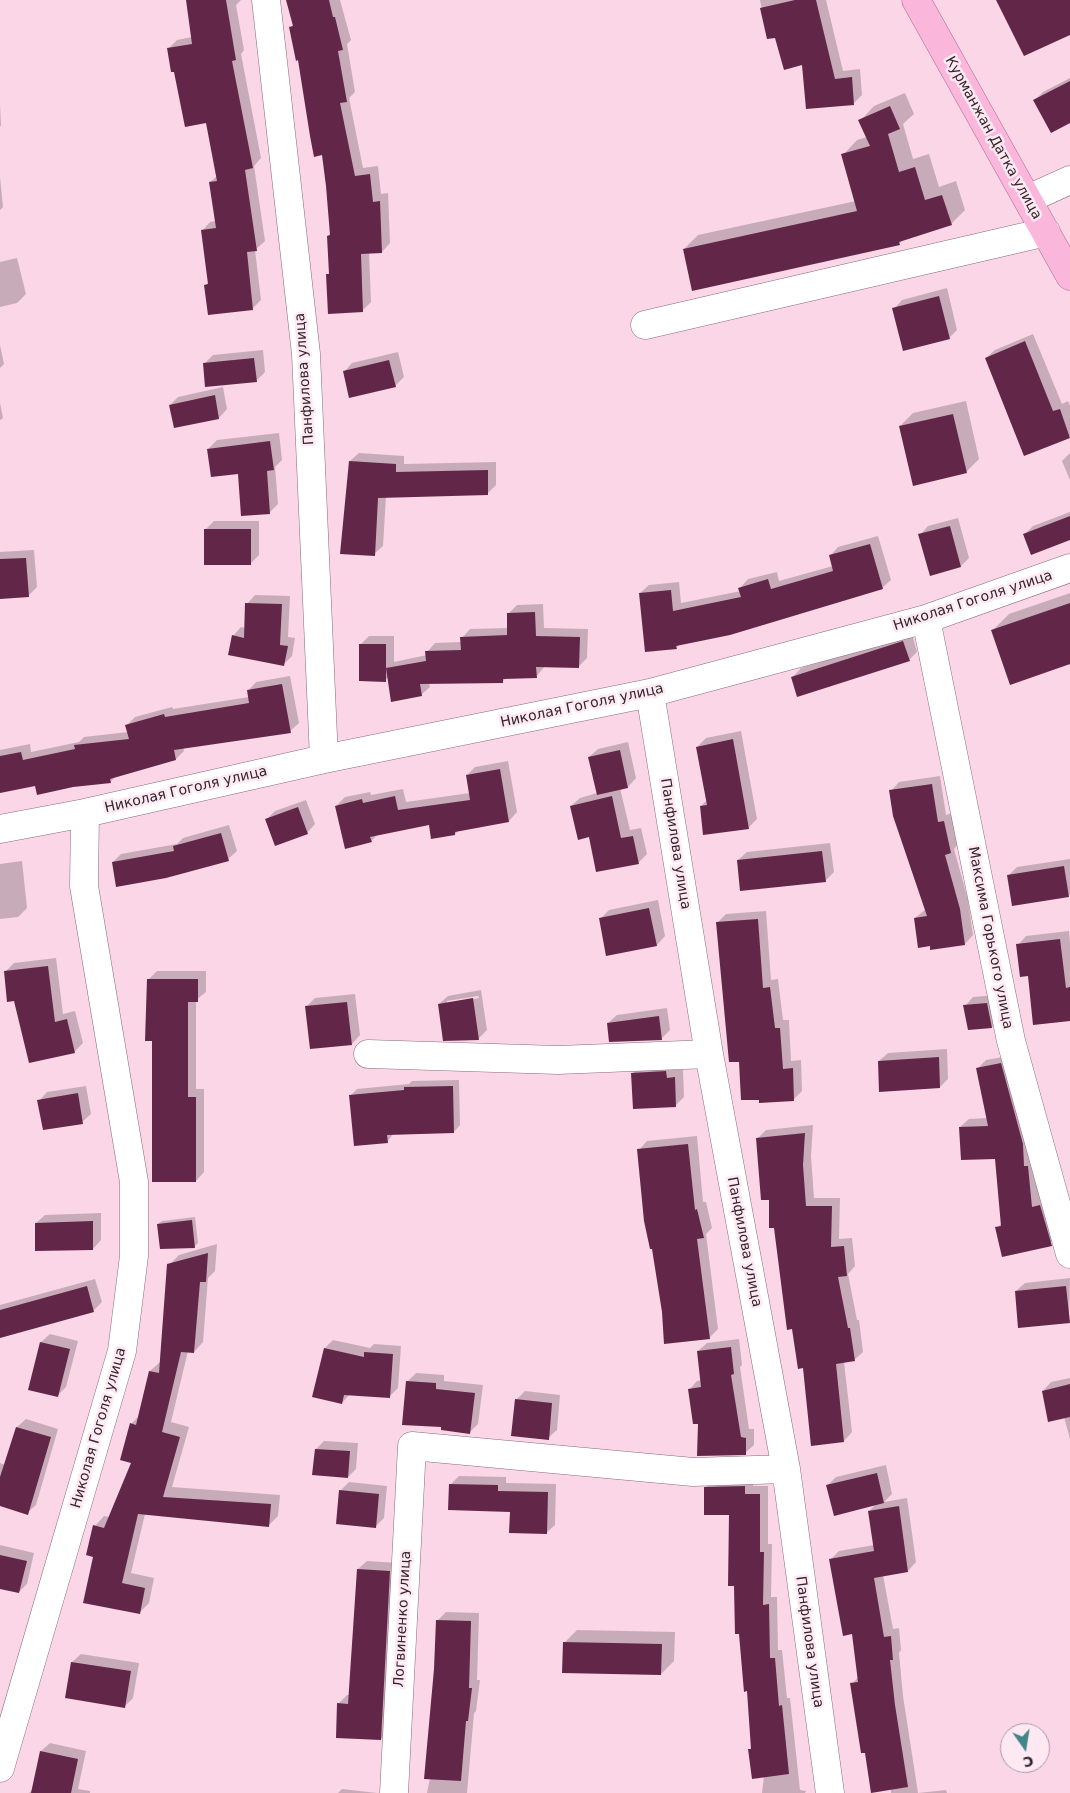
<!DOCTYPE html>
<html>
<head>
<meta charset="utf-8">
<style>
  body { margin:0 }
  #map { position:relative; width:1070px; height:1793px; overflow:hidden; background:#fad6e7; font-family:"DejaVu Sans",sans-serif }
  canvas { display:block }
  .north { position:absolute; left:1000px; top:1723px; width:50px; height:50px; box-sizing:border-box; background:#fee8f2; border:1px solid #ac9aa2; border-radius:50%; rotate:167deg; font-size:14px; font-weight:700; line-height:20px; text-align:center; color:#32252b }
  .north::after { content:''; display:block; margin:auto; width:18px; height:22px; background:#3f8789; clip-path:polygon(50% 0,100% 100%,50% 72%,0 100%) }
</style>
</head>
<body>
<div id="map">
<canvas width="1070" height="1793"></canvas>
<div class="north">С</div>
</div>
<script>
const context = document.querySelector('canvas').getContext('2d');
context.lineJoin = 'round';
function fill(path, color) { context.fillStyle = color; context.fill(path, 'evenodd'); }
const shape = rows => new Path2D(rows.map(r => 'M' + r).join(''));
function stroke(path, color, width, dash) { context.strokeStyle = color; context.lineWidth = width; context.lineCap = dash ? 'butt' : 'round'; context.setLineDash(dash || []); context.stroke(path); }
function drawText(font, color, halo, rows, align = 'center') {
  context.font = font + ' "DejaVu Sans",sans-serif'; context.lineWidth = 5; context.setLineDash([]); context.textBaseline = 'middle'; context.strokeStyle = halo; context.fillStyle = color; for (const [text, x, y, turn = 0] of rows) {
    context.save(); context.translate(x, y); context.rotate((+turn || 0) * Math.PI / 180); context.textAlign = isNaN(turn) ? turn : align; if (halo) context.strokeText(text, 0, 0); context.fillText(text, 0, 0); context.restore();
  }
}
const shadow = shape([
  [187,0,241,0,236,5,244,50,241,54,261,158,254,166,265,241,255,250,261,300,253,308,206,285,209,282,202,231,210,222,216,221,210,182,217,176,207,121,175,70,168,49,177,40,192,37],
  [288,0,340,0,351,40,347,44,355,92,349,98,363,168,378,166,381,194,388,193,390,243,382,252,369,252,371,302,362,311,327,275,330,272,328,236,331,233,323,154,290,28,294,24],
  [760,0,826,0,843,71,860,69,862,95,854,103,803,63,775,36,768,38],
  [1070,78,1070,121,1035,100,1043,92],
  [905,93,914,114,903,124,913,159,929,154,939,187,956,181,965,210,951,224,903,240,899,244,684,249,698,235,856,201,843,155,857,140,867,137,860,121,874,106],
  [0,104,1,125,0,127],
  [0,177,3,207,0,210],
  [17,258,26,294,17,303,0,307,0,262],
  [947,288,957,330,949,338,894,309,902,300],
  [1033,334,1062,404,1068,401,1070,406,1070,436,1024,455,986,358,995,350],
  [0,345,4,364,0,368],
  [263,350,265,372,256,381,204,364,213,355],
  [398,352,404,377,395,386,344,372,352,363],
  [223,387,227,409,219,418,175,427,170,405,178,397],
  [966,401,979,459,966,472,900,426,913,413],
  [0,403,3,418,0,420],
  [279,433,282,460,275,467,278,504,269,513,239,473,208,449,217,440],
  [359,453,404,456,404,464,496,462,496,485,488,493,386,496,383,546,374,554,350,461],
  [1070,453,1070,480,1062,461],
  [1070,512,1070,539,1024,535,1033,526],
  [958,518,969,558,961,566,920,535,928,526],
  [214,521,259,521,259,555,250,564,205,530],
  [878,536,891,580,882,588,782,617,779,620,680,644,676,648,640,593,649,585,679,582,681,603,741,591,740,588,748,579,777,572,779,581,833,566,830,556,838,547],
  [34,550,37,587,28,596,0,598,0,552],
  [1070,593,1070,665,992,631,1009,614],
  [255,595,290,596,288,637,295,638,292,656,283,665,233,636,241,627,246,628,247,604],
  [543,604,544,628,588,629,587,658,578,667,545,666,536,677,506,678,503,681,429,683,430,687,421,695,389,677,385,680,360,645,369,636,394,636,394,662,427,655,427,652,435,643,462,642,462,638,470,629,508,628,508,614,517,605],
  [912,634,917,652,909,660,793,677,801,668],
  [290,676,299,723,290,731,183,747,184,751,176,759,116,776,110,782,36,785,0,792,0,750,30,744,31,752,79,742,84,737,128,732,126,726,135,717,172,707,173,709,249,697,248,691,256,682],
  [741,731,757,819,748,828,701,806,708,799,697,747,706,738],
  [628,742,636,778,628,787,620,788,630,830,641,828,647,854,638,863,590,835,571,806,580,798,597,793,589,757,598,749],
  [508,761,517,812,509,821,459,830,455,834,431,824,378,834,371,841,336,806,345,797,370,792,371,795,403,789,406,802,470,793,467,775,475,767],
  [940,776,946,815,952,813,959,843,954,849,968,900,973,935,965,944,915,918,926,909,891,791,899,782],
  [306,800,315,824,307,833,267,819,275,811],
  [229,825,237,851,228,859,113,862,121,854,177,844,183,838],
  [830,843,834,872,825,881,738,860,747,852],
  [1070,859,1070,894,1068,896,1009,875,1017,867],
  [22,861,27,908,18,917,0,919,0,864],
  [658,900,665,936,657,945,600,919,609,910],
  [766,911,771,980,778,979,783,1020,789,1020,791,1061,801,1060,802,1091,793,1100,741,1060,718,922,726,914],
  [1069,931,1070,944,1070,1020,1029,975,1018,945,1026,936],
  [56,958,63,1014,75,1011,83,1043,74,1052,15,1000,5,972,14,963],
  [157,971,206,971,206,992,196,1000,196,1089,204,1089,204,1172,196,1181,153,1040,148,980],
  [481,990,487,1030,478,1039,439,1004,448,996],
  [478,996,479,998,447,1004,447,1001],
  [355,994,360,1035,352,1044,306,1007,315,998],
  [996,995,1000,1018,992,1027,969,1028,965,1006,973,997],
  [667,1008,670,1030,661,1039,608,1023,617,1015],
  [947,1049,948,1079,940,1087,879,1061,888,1053],
  [1009,1056,1036,1158,1040,1199,1048,1197,1056,1237,1047,1246,997,1228,1002,1223,996,1158,960,1127,969,1119,987,1118,977,1069,986,1060],
  [674,1063,675,1070,683,1070,684,1097,676,1105,633,1073,641,1065],
  [459,1080,460,1125,454,1132,394,1133,387,1142,350,1096,357,1089,409,1084,412,1081],
  [86,1086,91,1114,82,1122,39,1101,47,1092],
  [813,1125,811,1156,814,1198,840,1198,839,1239,852,1238,855,1266,848,1274,857,1320,859,1320,863,1352,854,1360,844,1362,852,1432,844,1441,804,1367,758,1138,766,1130],
  [697,1136,703,1202,706,1202,712,1228,706,1234,718,1329,709,1338,664,1312,639,1150,647,1141],
  [101,1213,101,1240,93,1249,36,1223,45,1215],
  [195,1217,198,1243,194,1247,158,1224,162,1221],
  [217,1244,215,1271,208,1278,203,1342,194,1352,188,1351,171,1422,189,1427,172,1487,280,1495,278,1516,268,1526,145,1514,131,1573,154,1578,149,1603,139,1613,94,1556,95,1526,104,1516,110,1517,132,1462,131,1424,140,1415,150,1371,160,1362,169,1265,179,1255],
  [1070,1278,1069,1321,1016,1291,1025,1283],
  [95,1279,102,1302,93,1311,0,1337,0,1305],
  [50,1334,78,1341,66,1387,57,1396,29,1389,41,1342],
  [739,1339,742,1365,740,1367,749,1429,754,1429,754,1445,745,1453,699,1422,689,1390,697,1381,702,1380,698,1351,707,1343],
  [333,1340,370,1348,374,1344,401,1346,398,1388,390,1396,350,1394,342,1403,325,1348],
  [416,1373,444,1375,444,1381,483,1385,478,1424,470,1432,443,1426,407,1382],
  [1070,1378,1070,1439,1064,1417,1043,1391,1051,1382],
  [525,1391,560,1395,557,1430,548,1438,516,1400],
  [26,1419,58,1429,36,1505,27,1513,0,1505,0,1463,5,1465,17,1427],
  [324,1441,358,1443,356,1469,348,1477,316,1449],
  [886,1465,892,1494,884,1502,907,1498,916,1562,908,1571,883,1575,893,1629,899,1628,901,1650,899,1653,903,1696,918,1793,946,1790,947,1793,891,1793,891,1789,866,1751,852,1684,859,1676,853,1633,831,1559,839,1551,874,1545,869,1511,876,1504,828,1485,836,1477],
  [459,1476,506,1477,506,1483,556,1484,555,1525,546,1533,511,1511,451,1484],
  [753,1478,753,1486,768,1486,768,1544,772,1544,771,1597,777,1597,778,1650,782,1650,787,1698,790,1698,800,1790,806,1791,805,1793,762,1793,764,1776,749,1750,752,1747,748,1690,730,1514,705,1488,713,1480],
  [349,1482,387,1486,384,1518,376,1526,340,1491],
  [0,1545,34,1553,27,1584,19,1592,0,1588],
  [367,1561,398,1563,389,1730,381,1739,338,1704,347,1695,350,1695,358,1569],
  [446,1612,479,1613,477,1680,480,1680,476,1711,474,1713,467,1793,427,1793,430,1778,437,1621],
  [577,1630,675,1632,674,1661,661,1674,564,1643],
  [81,1654,139,1663,133,1698,124,1707,72,1662],
  [50,1743,86,1751,78,1789,90,1791,90,1793,29,1793,33,1789,41,1751],
  [342,1789,377,1793,338,1793]
]);
const building = shape([
  [186,0,226,0,236,60,232,61,253,168,245,170,257,251,247,252,253,310,208,315,204,285,208,284,201,230,216,228,209,182,217,181,206,123,185,127,174,72,171,72,167,48,192,44],
  [286,0,329,0,333,17,335,17,343,50,338,51,347,102,340,103,355,176,370,174,373,202,380,201,382,253,361,254,363,312,328,314,326,274,329,274,327,236,330,235,326,186,322,155,314,157,310,136,298,60,296,61,289,27,293,26],
  [795,0,816,0,835,79,852,77,854,105,806,109,802,65,784,70,775,38,767,39,760,8],
  [996,0,1070,0,1070,35,1024,56],
  [1070,81,1070,123,1051,133,1033,100],
  [890,106,900,129,888,134,899,172,915,167,925,200,942,195,952,225,899,242,900,245,692,291,683,249,857,211,841,154,870,146,858,120],
  [939,296,950,339,903,351,892,308],
  [1025,341,1053,411,1060,409,1070,438,1024,456,985,358],
  [254,358,257,382,205,387,203,363],
  [389,360,396,387,349,398,343,371],
  [215,395,219,419,174,428,169,405],
  [953,414,967,473,913,486,899,426],
  [270,441,274,470,267,471,270,514,241,516,238,474,211,477,207,449],
  [349,461,396,464,396,472,488,470,488,495,378,498,375,556,340,554],
  [1070,516,1070,540,1031,555,1023,534],
  [950,526,961,567,930,576,918,534],
  [204,529,251,529,251,565,204,565],
  [870,544,883,589,730,635,676,646,677,649,645,652,639,593,671,590,673,611,741,597,738,588,768,579,771,589,833,571,829,555],
  [26,558,29,597,0,599,0,559],
  [245,603,282,604,280,645,288,646,284,666,228,655,232,635,244,638],
  [1070,603,1070,664,1010,685,991,630],
  [535,612,536,636,580,637,579,668,536,667,537,678,503,679,503,683,420,684,422,696,391,702,386,668,426,661,425,651,461,650,460,637,507,635,507,613],
  [903,641,910,661,797,697,791,677],
  [359,644,386,644,386,682,359,681],
  [282,684,291,733,174,750,176,760,110,779,111,783,73,787,37,795,35,786,0,793,0,756,21,752,23,760,75,749,74,745,129,739,125,725,164,714,165,717,249,703,247,690],
  [733,739,749,829,703,835,700,806,707,805,696,747],
  [620,750,628,788,597,795,588,757],
  [500,769,509,822,455,832,455,835,431,839,429,825,370,837,372,842,345,849,335,806,362,799,363,803,395,796,398,810,470,800,466,775],
  [932,784,938,822,944,821,951,853,945,855,960,909,965,945,930,950,930,946,918,948,914,918,927,916,893,816,889,790],
  [612,796,621,838,633,836,639,864,596,872,589,837,578,840,570,806],
  [298,807,308,834,275,846,265,819],
  [221,833,229,861,166,878,116,887,112,862,174,851,173,846],
  [822,851,826,882,740,891,737,860],
  [1064,866,1069,897,1012,906,1007,875],
  [649,908,657,946,606,956,599,918],
  [758,919,763,988,770,987,775,1028,780,1028,783,1069,793,1068,794,1101,759,1103,759,1100,741,1100,739,1062,729,1062,716,922],
  [1060,939,1066,988,1070,987,1070,1021,1033,1025,1028,976,1020,977,1016,944],
  [48,966,55,1022,67,1019,75,1053,29,1063,14,1001,7,1002,4,971],
  [147,979,198,979,198,1002,188,1002,188,1097,196,1097,196,1182,152,1182,152,1041,145,1041],
  [473,998,479,1040,443,1041,438,1004],
  [347,1002,352,1045,310,1049,305,1006],
  [987,1003,992,1028,968,1030,963,1005],
  [659,1016,662,1040,609,1042,607,1023],
  [939,1057,940,1088,879,1092,878,1061],
  [1001,1063,1023,1144,1024,1166,1028,1166,1032,1207,1040,1205,1052,1246,1002,1257,995,1227,1001,1226,995,1159,961,1160,959,1127,988,1126,976,1068],
  [666,1071,667,1078,675,1077,676,1107,633,1109,631,1073],
  [453,1086,454,1133,387,1135,388,1143,354,1146,349,1095,404,1090,404,1087],
  [78,1093,83,1124,43,1130,37,1100],
  [805,1133,803,1165,806,1206,832,1206,831,1247,844,1246,847,1276,838,1277,848,1328,850,1328,855,1361,836,1364,844,1442,811,1446,803,1368,798,1369,792,1329,787,1330,774,1228,769,1228,769,1200,761,1200,756,1138],
  [688,1144,695,1210,697,1209,704,1238,697,1239,710,1339,664,1344,662,1312,652,1249,650,1249,644,1221,637,1149],
  [192,1220,195,1248,160,1249,157,1224],
  [93,1221,93,1250,35,1251,35,1223],
  [208,1253,206,1282,200,1282,194,1353,181,1352,162,1432,180,1437,163,1497,271,1504,269,1527,138,1514,122,1583,145,1588,140,1614,83,1603,93,1557,86,1555,93,1525,104,1528,131,1463,120,1460,130,1423,136,1425,149,1371,159,1373,167,1264],
  [87,1286,94,1312,0,1338,0,1310],
  [1066,1286,1070,1323,1018,1328,1015,1291],
  [40,1342,70,1349,58,1397,28,1390],
  [731,1347,734,1374,731,1375,741,1437,746,1438,746,1455,697,1456,698,1424,693,1424,688,1389,701,1387,697,1351],
  [324,1348,364,1357,364,1352,393,1354,390,1398,344,1395,342,1404,312,1397],
  [406,1381,436,1383,436,1389,475,1393,470,1434,441,1430,441,1427,402,1425],
  [1070,1384,1070,1417,1048,1422,1042,1391],
  [515,1399,552,1403,549,1440,511,1436],
  [16,1427,51,1437,28,1515,0,1506,0,1477],
  [315,1449,350,1451,348,1478,312,1475],
  [877,1473,884,1503,834,1516,826,1485],
  [449,1484,498,1485,498,1491,548,1492,547,1534,509,1533,510,1512,448,1510],
  [745,1486,745,1494,760,1494,760,1552,764,1552,763,1605,769,1604,770,1658,775,1658,779,1706,782,1705,789,1774,752,1779,748,1749,751,1749,747,1691,744,1692,739,1634,735,1634,734,1586,728,1586,729,1515,704,1515,704,1487],
  [339,1490,379,1494,376,1528,336,1524],
  [899,1506,908,1572,874,1578,884,1637,891,1636,893,1660,890,1660,895,1705,908,1787,871,1793,865,1753,861,1753,850,1683,858,1682,852,1634,843,1636,829,1559,874,1551,868,1511],
  [0,1555,27,1561,19,1593,0,1589],
  [357,1569,390,1571,381,1740,336,1738,337,1703,348,1704],
  [436,1620,471,1621,469,1688,472,1688,468,1721,466,1721,461,1781,424,1779,434,1669],
  [563,1642,662,1644,661,1675,562,1673],
  [71,1662,131,1671,125,1708,65,1698],
  [40,1751,78,1759,71,1793,31,1793]
]);
const minor = shape([
  [266,0,306,354,324,759],
  [1028,199,1070,180],
  [645,325,1046,232],
  [926,619,1011,1041,1070,1254],
  [650,693,709,1054,786,1469,830,1793],
  [0,829,85,813,324,759,650,693,926,619,1070,568],
  [368,1054,558,1060,709,1054],
  [0,1768,122,1351,134,1256,134,1182,84,886,85,813],
  [394,1793,412,1446,693,1472,786,1469]
]);
const major = shape([
  [916,0,1070,276]
]);
const streetNames = [
  ["Курманжан Датка улица",993,138,61],
  ["Панфилова улица",305,379,-94],
  ["Николая Гоголя улица",973,601,-18],
  ["Николая Гоголя улица",582,706,-12],
  ["Николая Гоголя улица",186,790,-13],
  ["Панфилова улица",675,844,81],
  ["Максима Горького улица",990,938,79],
  ["Панфилова улица",744,1242,79],
  ["Николая Гоголя улица",99,1428,-74],
  ["Логвиненко улица",403,1619,-87],
  ["Панфилова улица",809,1642,82]
];
fill(shadow, '#0003');
fill(building, '#622648');
stroke(minor, '#8a6b7a', 29);
stroke(major, '#b1658e', 29);
stroke(minor, '#fff', 28);
stroke(major, '#fab7db', 28);
drawText('14px', '#32252b', '#fee8f2', streetNames);
</script>
</body>
</html>
